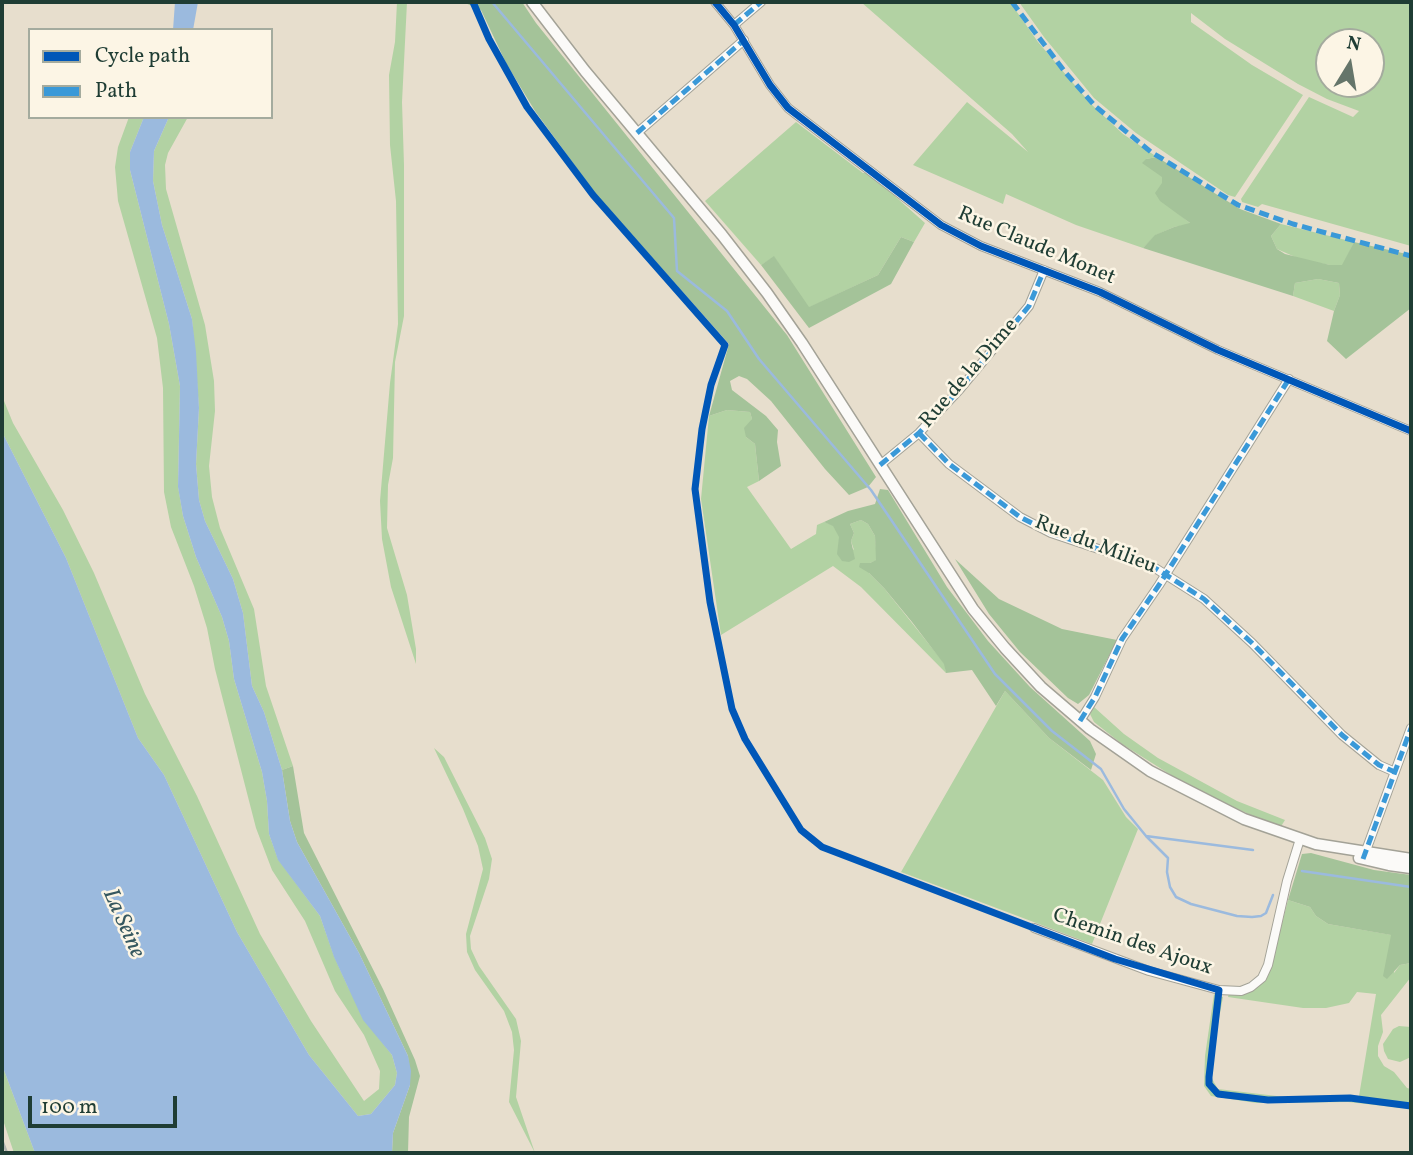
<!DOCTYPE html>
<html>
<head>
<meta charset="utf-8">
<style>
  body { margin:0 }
  #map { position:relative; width:1413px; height:1155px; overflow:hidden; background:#e7decd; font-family:Vollkorn,serif }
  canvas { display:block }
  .frame { position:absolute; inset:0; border:4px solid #1f3d34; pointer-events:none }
  .legend { position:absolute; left:28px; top:28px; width:245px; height:91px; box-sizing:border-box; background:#fcf5e5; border:2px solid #a4ab9e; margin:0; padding:9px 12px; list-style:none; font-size:21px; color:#1f3d34 }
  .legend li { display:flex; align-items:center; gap:14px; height:35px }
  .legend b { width:35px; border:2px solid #a4ab9e }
  .north { position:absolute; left:1315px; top:28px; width:70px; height:70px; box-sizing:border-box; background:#fcf5e5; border:2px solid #a4ab9e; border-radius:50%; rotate:11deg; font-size:19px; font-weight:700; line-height:28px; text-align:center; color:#1f3d34 }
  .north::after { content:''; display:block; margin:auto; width:24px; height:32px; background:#65756a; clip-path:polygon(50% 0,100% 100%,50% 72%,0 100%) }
  .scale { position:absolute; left:28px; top:1096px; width:149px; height:32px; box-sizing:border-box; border:4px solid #1f3d34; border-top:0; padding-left:9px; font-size:21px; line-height:24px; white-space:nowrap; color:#1f3d34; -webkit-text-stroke:5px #fcf5e5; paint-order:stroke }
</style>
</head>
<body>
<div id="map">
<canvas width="1413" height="1155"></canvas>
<div class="frame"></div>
<ul class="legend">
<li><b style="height:9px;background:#0057b8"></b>Cycle path</li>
<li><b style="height:9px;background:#3a99d8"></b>Path</li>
</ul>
<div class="north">N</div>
<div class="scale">100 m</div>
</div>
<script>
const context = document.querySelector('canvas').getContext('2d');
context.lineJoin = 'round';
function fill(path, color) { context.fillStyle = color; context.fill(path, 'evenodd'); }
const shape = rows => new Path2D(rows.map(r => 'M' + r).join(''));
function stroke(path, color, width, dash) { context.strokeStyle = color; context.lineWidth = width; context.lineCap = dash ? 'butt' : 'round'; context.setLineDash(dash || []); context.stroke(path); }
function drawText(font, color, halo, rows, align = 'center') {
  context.font = font + ' Vollkorn,serif'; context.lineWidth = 5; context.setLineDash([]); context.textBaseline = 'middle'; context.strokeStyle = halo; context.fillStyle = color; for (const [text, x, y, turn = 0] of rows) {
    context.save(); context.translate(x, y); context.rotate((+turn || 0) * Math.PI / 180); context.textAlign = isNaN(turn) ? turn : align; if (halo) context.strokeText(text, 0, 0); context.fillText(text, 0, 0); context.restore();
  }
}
const green = shape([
  [397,2,407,2,402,102,404,165,404,316,395,362,393,458,388,485,387,528,407,595,416,649,416,664,391,587,382,539,380,501,390,383,398,324,396,201,390,145,389,75,395,42],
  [861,2,1010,2,1038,42,1091,104,1123,134,1157,157,1146,159,1162,176,1163,183,1179,214,1191,224,1174,227,1156,235,1143,248,1076,225,1006,194,1003,204,913,165,967,102,1028,152,1012,134],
  [1019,2,1411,2,1411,246,1262,204,1258,207,1242,202,1241,199,1309,97,1353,117,1359,111,1327,99,1298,84,1225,39,1191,13,1191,22,1252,65,1303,95,1235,197,1228,195,1136,133,1094,98,1044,37],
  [1329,42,1371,42,1371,84,1329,84],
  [129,117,144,117,130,152,130,170,169,324,180,386,178,486,183,516,196,557,222,617,229,641,234,679,262,772,267,801,269,834,278,859,320,916,334,956,348,987,379,1038,392,1055,397,1073,395,1085,371,1114,358,1116,309,1055,237,932,164,775,138,738,66,558,2,432,2,396,13,423,63,510,94,573,145,694,197,796,260,934,311,1021,364,1101,379,1089,380,1071,364,1035,335,991,305,921,272,870,256,828,215,669,207,628,194,586,171,527,164,492,163,388,157,338,118,201,115,167,118,147],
  [169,117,188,117,168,153,165,165,166,189,205,325,214,381,215,411,209,466,212,497,220,528,254,609,266,686,293,766,282,770,264,712,252,686,243,613,233,579,205,521,199,500,196,464,199,408,192,319,162,225,153,181,154,151],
  [796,122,863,173,869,173,925,223,914,242,901,237,878,275,808,308,774,257,761,265,705,201],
  [1281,224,1354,242,1343,265,1330,265,1302,260,1277,249,1271,236],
  [1318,279,1339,283,1340,295,1334,311,1293,296,1295,283],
  [727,410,750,412,752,419,746,437,755,444,759,481,747,487,791,549,816,534,817,525,824,522,833,525,840,537,854,550,851,541,854,533,850,524,861,520,868,524,875,536,877,560,870,563,869,573,884,588,940,658,945,664,946,673,861,587,833,566,721,635,701,499,709,416],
  [1005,691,1049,738,1103,780,1126,817,1138,829,1092,944,901,872],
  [1094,707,1124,734,1158,758,1237,801,1285,820,1280,828,1193,789,1122,744,1094,722,1090,714],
  [434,748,444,757,485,838,492,859,489,879,470,936,471,949,479,966,516,1019,521,1041,516,1097,535,1153,509,1102,514,1050,512,1032,504,1011,475,970,467,952,466,934,483,869,478,846,463,809],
  [1288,900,1310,907,1316,916,1328,924,1392,935,1394,973,1400,965,1411,963,1411,977,1381,1015,1383,1032,1378,1046,1378,1056,1384,1066,1394,1072,1407,1088,1411,1089,1411,1109,1348,1102,1256,1103,1211,1096,1204,1086,1205,1056,1214,994,1223,997,1214,1045,1211,1077,1218,1089,1285,1097,1359,1096,1376,994,1357,992,1349,1003,1326,1008,1303,1008,1228,997,1229,993,1261,983,1270,970],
  [1399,1026,1411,1027,1411,1057,1400,1062,1388,1059,1384,1051,1383,1044,1393,1029],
  [2,1065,35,1153,14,1153,2,1117]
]);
const forest = shape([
  [463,2,522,2,536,23,787,335,876,477,868,487,849,495,825,469,771,401,747,379,739,376,730,381,732,390,766,416,778,430,777,442,781,466,759,481,755,444,746,437,744,428,752,419,750,412,727,410,709,416,729,344,595,193,535,111,506,63,481,10],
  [1157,157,1240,209,1281,224,1271,236,1277,249,1285,254,1330,265,1342,265,1354,242,1411,255,1411,308,1346,359,1327,341,1334,311,1340,295,1339,283,1318,279,1295,283,1293,296,1143,248,1155,235,1174,227,1190,223,1160,201,1155,193,1162,183,1162,177,1142,163,1146,159],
  [901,237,914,242,891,284,809,328,761,265,774,256,809,307,878,275],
  [880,489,888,490,947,587,988,641,1030,687,1090,741,1096,754,1091,770,1049,738,1005,691,996,706,972,670,946,673,944,664,912,622,884,588,869,573,859,567,860,563,870,563,876,560,875,536,868,524,861,520,850,524,854,533,851,541,855,559,849,562,842,561,837,554,839,537,833,526,824,522,848,511,875,504],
  [955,559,999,599,1062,629,1117,640,1089,695,1078,704,1068,698,1020,652,989,614],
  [293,766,304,833,383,989,415,1060,420,1076,409,1117,408,1153,392,1153,393,1133,410,1085,408,1056,359,953,297,842,290,821,282,770],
  [1311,853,1374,870,1411,875,1411,963,1400,965,1387,979,1383,976,1391,935,1328,924,1316,916,1310,907,1288,900,1302,854]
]);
const water = shape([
  [175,2,198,2,193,30,173,30],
  [144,117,169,117,154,151,153,181,162,225,192,319,196,352,199,408,196,464,199,500,205,521,233,579,243,613,252,686,264,712,282,770,290,821,297,842,359,953,408,1056,411,1071,410,1085,393,1133,392,1153,35,1153,2,1065,2,432,66,558,138,738,164,775,237,932,309,1055,358,1116,371,1114,395,1085,397,1073,392,1055,363,1020,334,957,320,916,278,860,269,834,267,801,262,772,234,679,229,641,222,617,196,557,183,516,178,487,180,386,169,324,130,170,130,152]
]);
const stream = shape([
  [492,2,674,218,677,271,727,311,759,359,871,490,995,674,1052,731,1101,769,1124,809,1146,836,1253,850],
  [1146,836,1168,858,1167,872,1170,887,1176,897,1191,904,1237,916,1252,917,1261,916,1266,913,1273,895],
  [1302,871,1411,887]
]);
const street = shape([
  [715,2,734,25,770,85,788,108,941,225,981,246,1100,292,1218,350,1411,431],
  [734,25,761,2],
  [637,133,744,40],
  [919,433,949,464,1020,517,1051,533,1155,568,1204,599,1252,643,1342,735,1379,765,1395,772],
  [880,465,919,433,960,389,1029,306,1044,270],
  [1080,721,1095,697,1122,639,1159,585,1289,379],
  [1364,856,1411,728],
  [1034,928,1149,971,1219,990,1241,991,1251,987,1262,978,1268,965,1287,881,1300,839]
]);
const secondary = shape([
  [532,2,585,71,722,235,767,293,802,343,973,609,1005,648,1041,687,1090,729,1150,771,1244,819,1316,844,1411,859],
  [1359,858,1389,865,1411,868]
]);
const rail = shape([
  [2,1140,7,1153]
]);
const quiet = shape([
  [1012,2,1065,72,1095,106,1151,152,1238,205,1293,224,1411,256],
  [734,25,761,2],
  [637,133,744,40],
  [919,433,949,464,1020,517,1051,533,1155,568,1204,599,1252,643,1342,735,1379,765,1395,772],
  [880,465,919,433,960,389,1029,306,1044,270],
  [1080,721,1095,697,1122,639,1159,585,1289,379],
  [1363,859,1411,728]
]);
const cycleway = shape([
  [473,2,489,39,527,107,593,195,725,345,711,385,702,429,695,489,710,602,732,709,745,739,801,830,822,847,1115,959,1219,990,1209,1077,1209,1084,1218,1094,1268,1100,1350,1098,1411,1106],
  [715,2,734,25,770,85,788,108,941,225,981,246,1100,292,1218,350,1411,431]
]);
const streetNames = [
  ["Rue Claude Monet",1036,247,23],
  ["Rue de la Dime",970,374,-49],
  ["Rue du Milieu",1095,546,21],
  ["Chemin des Ajoux",1132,943,19]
];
const waterNames = [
  ["La Seine",122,924,66]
];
fill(green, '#b2d2a3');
fill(forest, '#a4c399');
fill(water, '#9bbade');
stroke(stream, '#9bbade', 2.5);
stroke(street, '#a3a297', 10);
stroke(secondary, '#a3a297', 13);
stroke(street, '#fbfaf8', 8);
stroke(secondary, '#fbfaf8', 10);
stroke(rail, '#b2b4b1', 2.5);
stroke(quiet, '#3a99d8', 5, [10, 5]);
stroke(cycleway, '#0057b8', 7);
drawText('21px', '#1f3d34', '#fcf5e5', streetNames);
drawText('italic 23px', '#365860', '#fcf5e5', waterNames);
</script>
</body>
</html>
